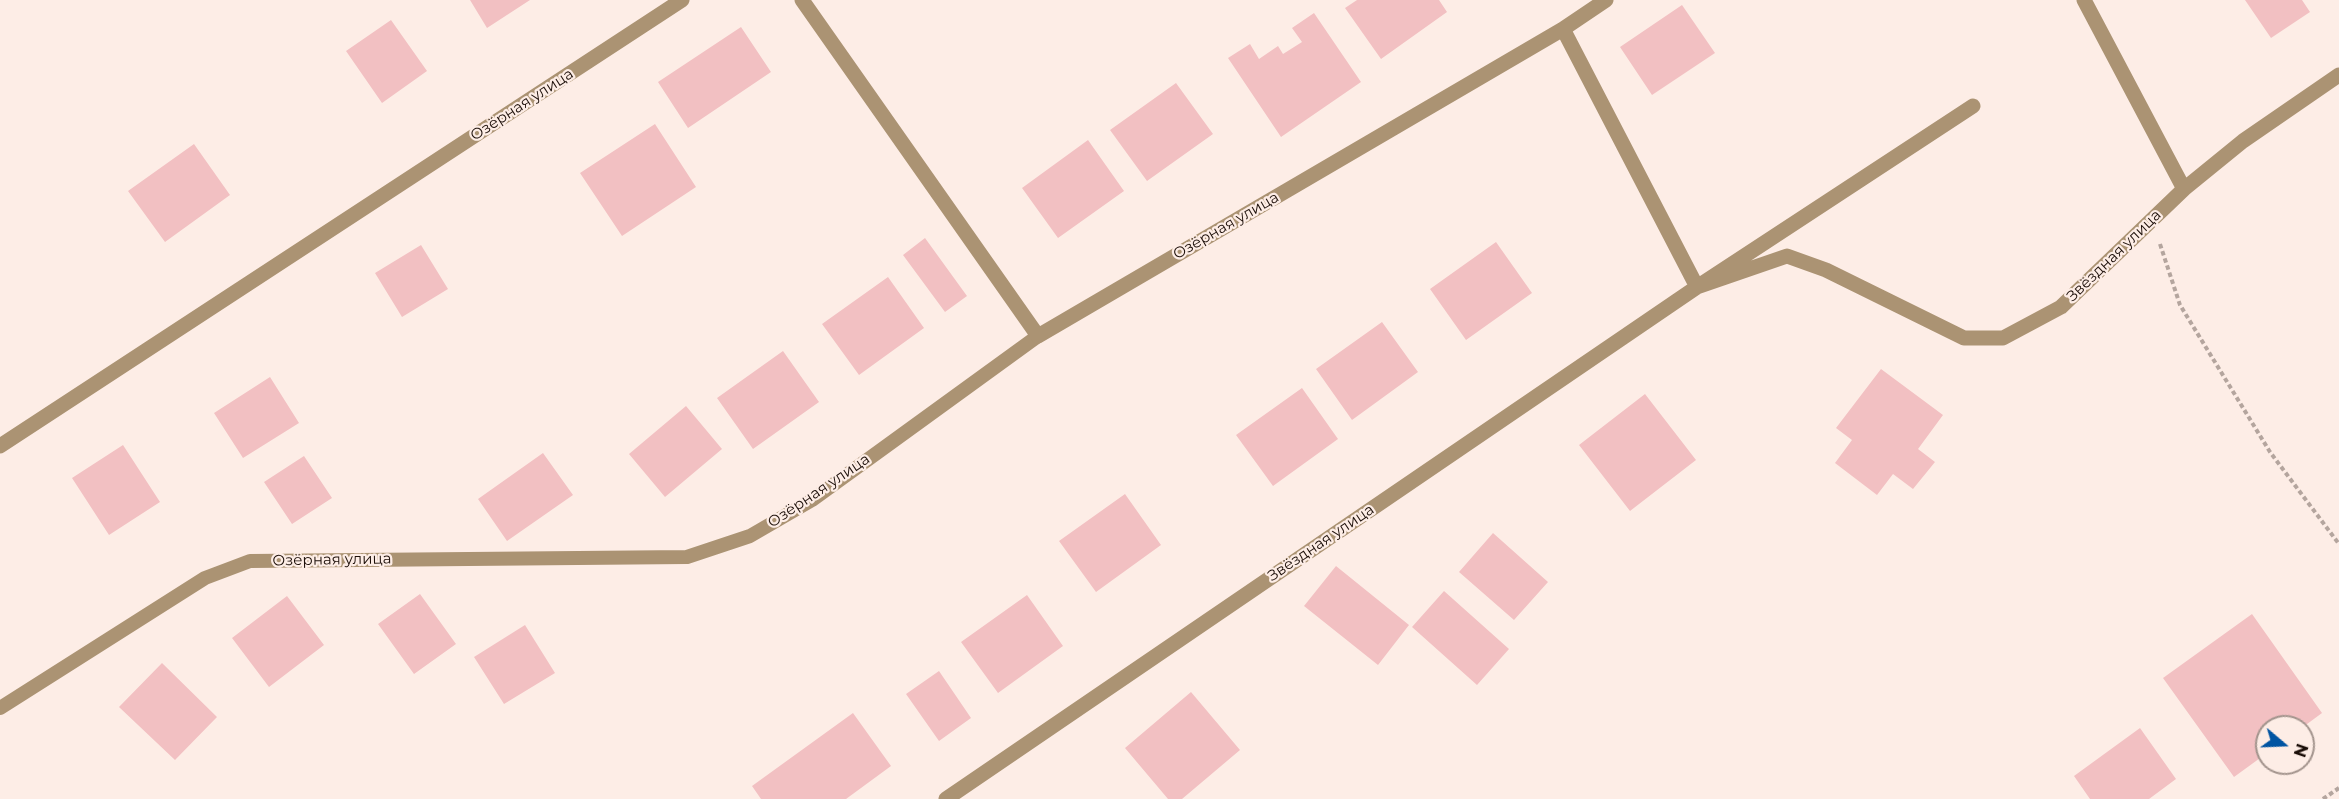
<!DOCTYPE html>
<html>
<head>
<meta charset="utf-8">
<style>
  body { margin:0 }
  #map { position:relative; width:2339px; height:799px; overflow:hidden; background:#fdede6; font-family:Montserrat,sans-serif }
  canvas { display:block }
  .north { position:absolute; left:2255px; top:715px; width:60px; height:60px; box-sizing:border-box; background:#fdede6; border:2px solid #a3948d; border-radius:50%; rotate:109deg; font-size:16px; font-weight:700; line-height:24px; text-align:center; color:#1b0e08 }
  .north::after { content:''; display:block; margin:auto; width:21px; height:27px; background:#0054a2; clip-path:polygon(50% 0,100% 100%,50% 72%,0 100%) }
</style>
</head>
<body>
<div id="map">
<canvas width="2339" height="799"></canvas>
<div class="north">N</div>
</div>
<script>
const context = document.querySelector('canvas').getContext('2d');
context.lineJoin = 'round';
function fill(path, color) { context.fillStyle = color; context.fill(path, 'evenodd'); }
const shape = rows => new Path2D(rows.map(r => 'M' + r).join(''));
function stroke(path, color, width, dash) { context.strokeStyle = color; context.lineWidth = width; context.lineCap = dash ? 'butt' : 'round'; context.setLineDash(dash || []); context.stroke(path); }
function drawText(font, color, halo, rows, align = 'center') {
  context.font = font + ' Montserrat,sans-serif'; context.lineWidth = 4.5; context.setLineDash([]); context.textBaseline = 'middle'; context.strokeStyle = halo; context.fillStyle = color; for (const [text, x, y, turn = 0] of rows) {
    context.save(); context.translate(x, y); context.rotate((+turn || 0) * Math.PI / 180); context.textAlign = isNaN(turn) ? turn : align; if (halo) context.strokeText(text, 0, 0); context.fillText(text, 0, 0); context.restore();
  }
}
const building = shape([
  [470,0,530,0,487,28],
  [1357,0,1439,0,1447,12,1381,59,1345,8],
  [2245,0,2302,0,2310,12,2271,38],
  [1682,5,1715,53,1652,95,1620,47],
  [1314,13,1361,82,1281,137,1228,58,1250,44,1259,59,1278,46,1283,54,1302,42,1292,28],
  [391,20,427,71,382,103,346,51],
  [741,27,771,72,688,128,658,82],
  [1176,83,1213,134,1147,181,1110,130],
  [655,124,696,187,622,236,580,173],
  [1088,140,1124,191,1058,238,1022,188],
  [194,144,230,195,165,242,128,191],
  [925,238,967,296,945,312,903,255],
  [1496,242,1532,293,1466,340,1430,289],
  [421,245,448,289,402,317,375,273],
  [888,277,924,328,859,375,822,324],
  [1382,322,1418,372,1352,420,1316,369],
  [783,351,819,402,753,449,717,398],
  [1881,369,1943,415,1918,449,1935,462,1913,489,1893,474,1877,495,1835,463,1852,440,1836,428],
  [270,377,299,423,243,458,214,413],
  [1302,388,1338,439,1273,486,1236,435],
  [1645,394,1696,460,1630,511,1579,445],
  [686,406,722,449,665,497,629,454],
  [123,445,160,502,109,535,72,478],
  [543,453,573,495,507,541,478,499],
  [304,456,332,498,292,524,264,482],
  [1125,494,1161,545,1096,592,1059,541],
  [1493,533,1548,582,1514,620,1459,572],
  [1336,566,1409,625,1378,665,1304,606],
  [1444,591,1509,649,1477,685,1412,627],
  [420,594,456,644,414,674,378,624],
  [1027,595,1063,646,998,693,961,642],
  [287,596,324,645,269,687,232,638],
  [2252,614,2322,713,2303,727,2267,727,2267,753,2234,777,2163,678],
  [525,625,555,673,504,704,474,657],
  [162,663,217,717,175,760,119,707],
  [939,671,971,718,939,741,906,694],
  [1191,692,1240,750,1182,799,1168,799,1125,748],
  [853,713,891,766,846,799,761,799,752,786],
  [2140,728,2176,779,2149,799,2090,799,2074,776]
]);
const path = shape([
  [2160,244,2180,305,2270,452,2339,544],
  [2323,799,2339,788]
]);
const lane = shape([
  [0,708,205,578,250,561,687,557,750,536,812,500,1038,336]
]);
const street = shape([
  [802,0,1038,336,1563,29,1606,0],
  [2084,0,2184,189],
  [1563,29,1697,287,1787,256,1826,270,1964,338,2003,338,2061,307,2184,189,2243,141,2339,75],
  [0,446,682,0],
  [946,799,1697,287,1973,106]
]);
const streetNames = [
  ["Озёрная улица",522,105,-33],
  ["Озёрная улица",1226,226,-30],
  ["Звёздная улица",2114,256,-44],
  ["Озёрная улица",819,491,-34],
  ["Звёздная улица",1321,543,-34],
  ["Озёрная улица",332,560,-1]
];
fill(building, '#f2c0c2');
stroke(path, '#b4a59e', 4, [4.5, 3]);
stroke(lane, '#ab9373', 14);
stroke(street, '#ab9373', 15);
drawText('15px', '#1b0e08', '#fdede6', streetNames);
</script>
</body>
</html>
